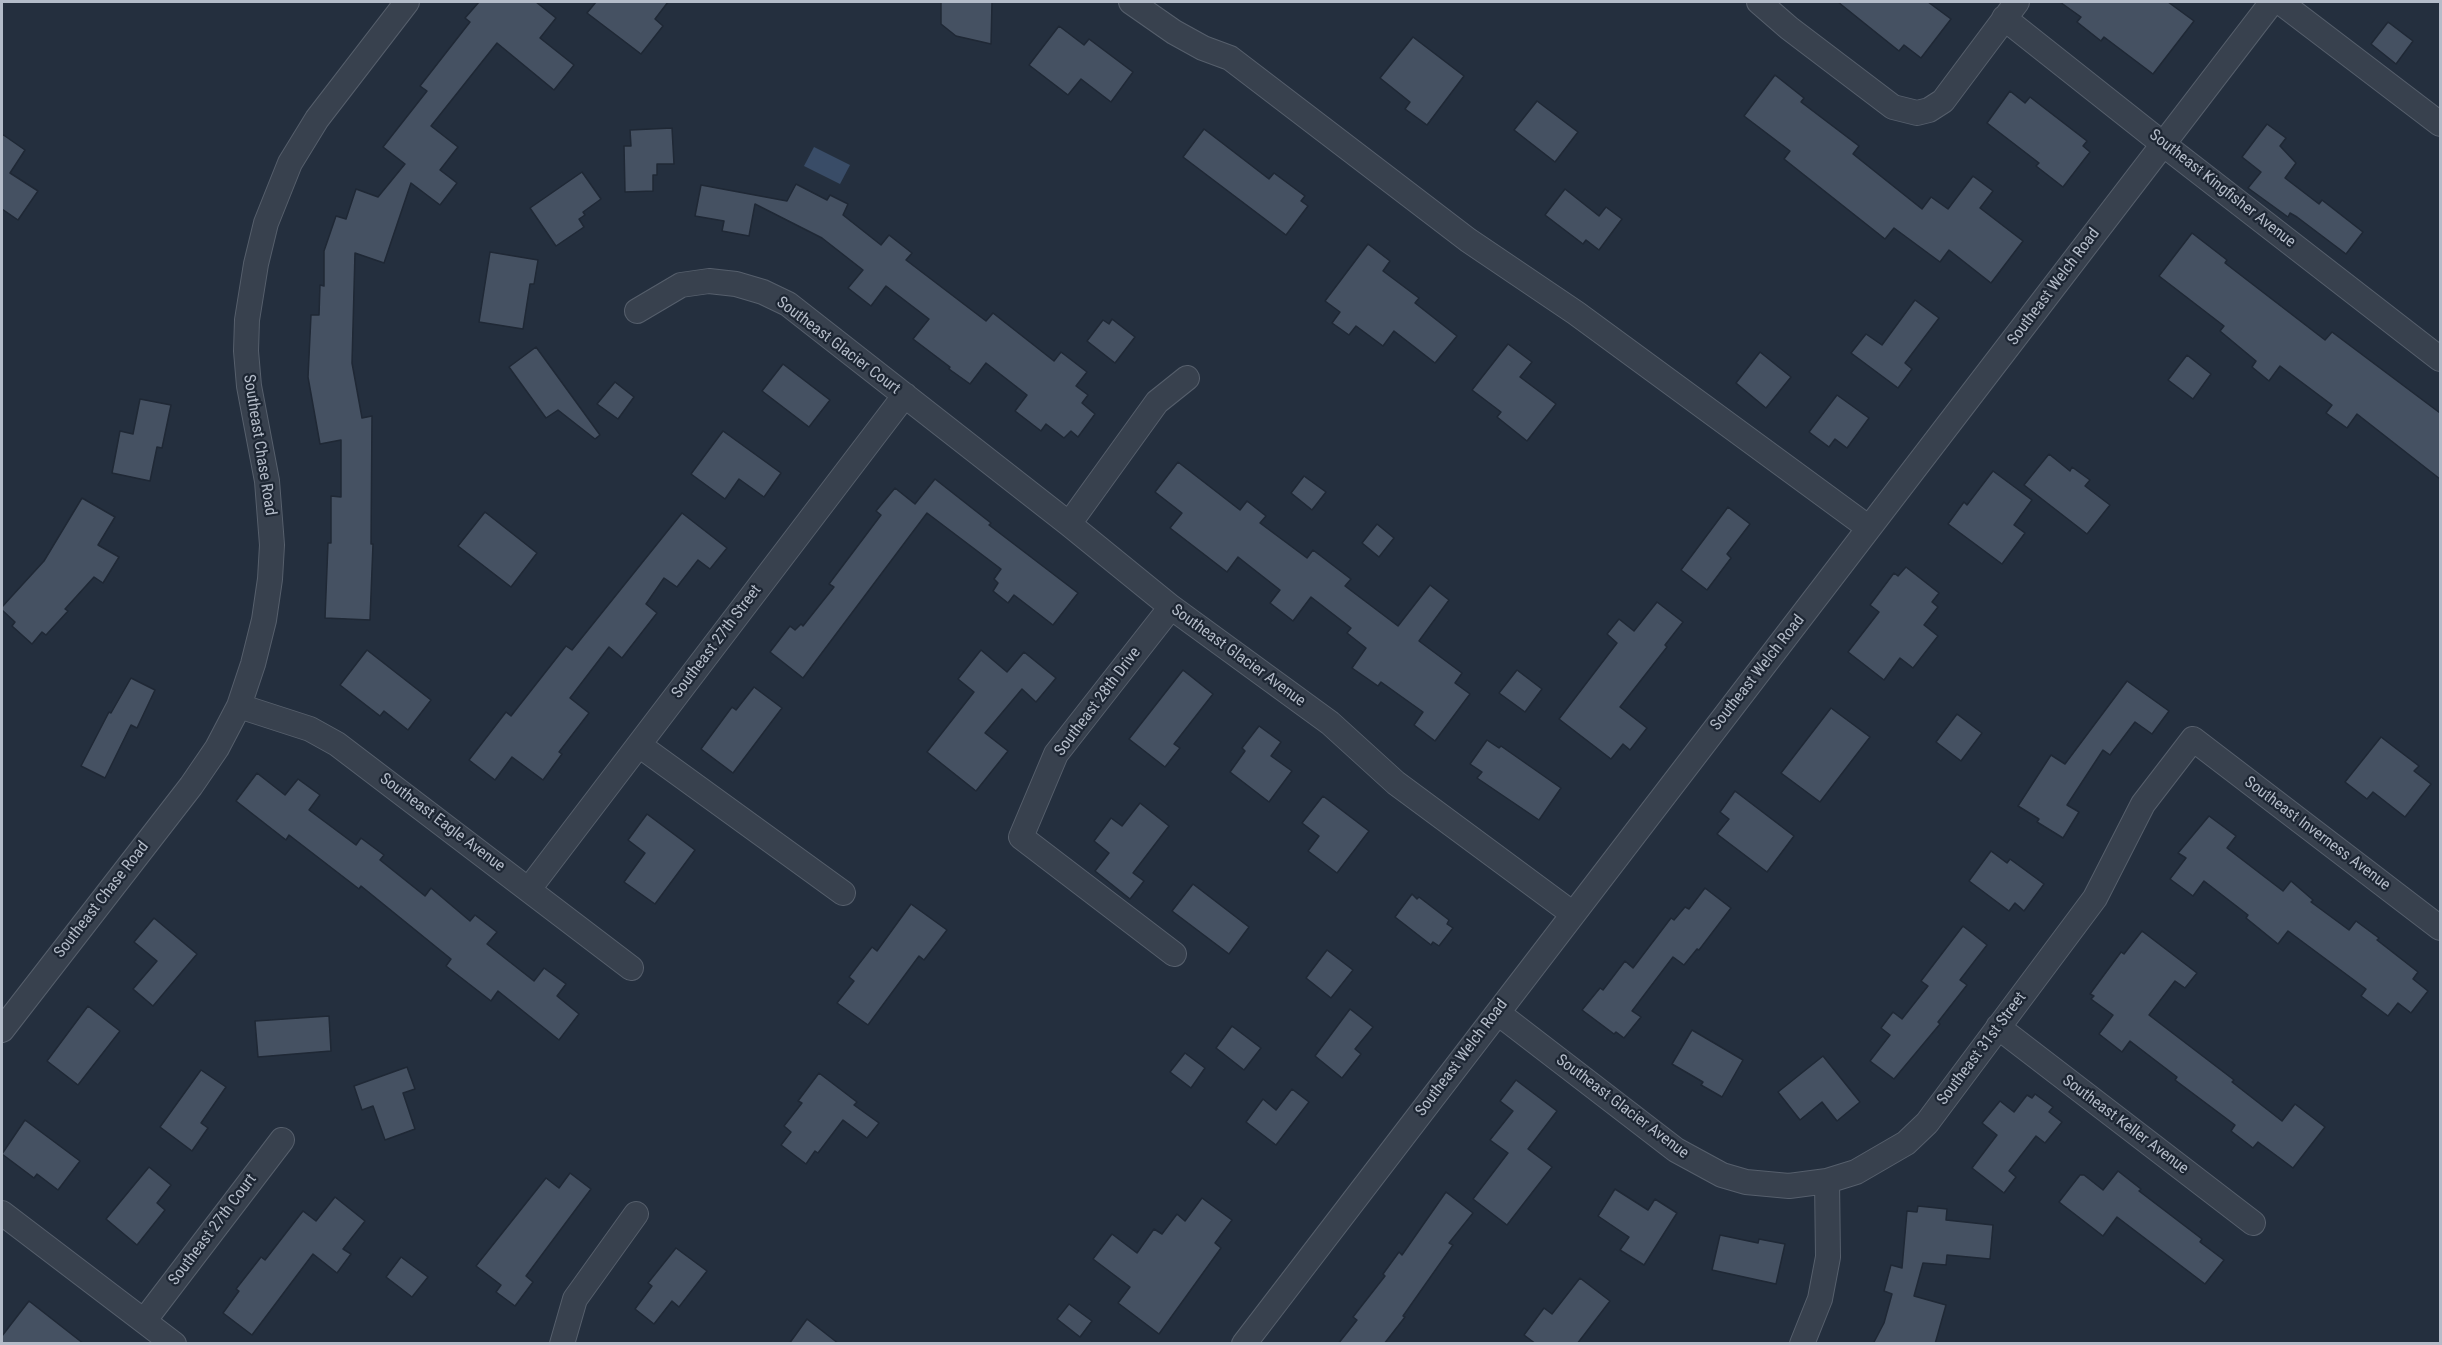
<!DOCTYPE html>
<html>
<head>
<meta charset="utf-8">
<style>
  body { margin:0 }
  #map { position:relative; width:2442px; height:1345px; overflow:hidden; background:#242f3e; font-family:"Roboto Condensed",sans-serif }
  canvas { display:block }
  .frame { position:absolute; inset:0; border:3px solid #b4bcc9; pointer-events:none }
</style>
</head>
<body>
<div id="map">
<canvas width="2442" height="1345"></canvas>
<div class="frame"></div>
</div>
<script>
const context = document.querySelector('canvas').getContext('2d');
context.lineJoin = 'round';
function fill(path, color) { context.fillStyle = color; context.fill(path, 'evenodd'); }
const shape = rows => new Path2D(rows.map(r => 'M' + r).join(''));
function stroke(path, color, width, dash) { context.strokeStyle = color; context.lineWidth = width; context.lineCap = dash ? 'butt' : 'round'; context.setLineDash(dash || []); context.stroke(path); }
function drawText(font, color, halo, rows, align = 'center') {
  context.font = font + ' "Roboto Condensed",sans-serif'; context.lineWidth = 4.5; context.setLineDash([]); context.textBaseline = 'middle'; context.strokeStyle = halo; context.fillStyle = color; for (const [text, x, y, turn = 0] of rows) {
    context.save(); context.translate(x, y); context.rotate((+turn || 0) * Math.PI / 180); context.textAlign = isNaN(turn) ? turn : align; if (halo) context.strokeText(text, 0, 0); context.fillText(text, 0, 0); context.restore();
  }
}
const water = shape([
  [814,147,850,165,840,184,804,166]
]);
const building = shape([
  [479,2,536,2,556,18,540,38,574,65,554,90,497,43,431,126,458,147,440,170,457,183,440,205,411,183,384,263,355,253,352,363,362,418,372,416,371,544,373,544,370,620,325,618,328,543,331,543,331,496,341,497,341,440,320,444,308,377,311,315,319,315,320,285,324,286,324,251,336,216,346,219,356,189,378,197,405,164,383,147,427,91,420,86,470,22,465,18,479,2],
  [596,2,668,2,655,19,663,26,641,54,587,13,596,2],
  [941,2,992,2,991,44,956,36,941,24,941,2],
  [1838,2,1928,2,1951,19,1921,58,1904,45,1899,51,1838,2],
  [2060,2,2168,2,2194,21,2153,74,2104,37,2101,41,2077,22,2081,17,2060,2],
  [2388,22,2413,41,2396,64,2371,44,2388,22],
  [1059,26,1084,45,1089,39,1133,72,1111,102,1081,79,1068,95,1029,65,1059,26],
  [1413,37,1464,76,1427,125,1405,109,1410,102,1380,78,1413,37],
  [1775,75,1804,98,1801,102,1859,146,1853,154,1922,209,1931,197,1948,209,1973,176,1993,191,1980,208,2023,241,1991,283,1949,250,1940,262,1894,228,1885,239,1784,159,1790,151,1744,116,1775,75],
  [2010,91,2025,103,2030,97,2087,141,2083,146,2090,152,2063,187,2036,166,2039,163,1987,123,2010,91],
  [1537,101,1578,132,1555,162,1514,130,1537,101],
  [2267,124,2286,138,2280,146,2296,163,2285,178,2319,204,2322,200,2363,232,2346,254,2297,217,2290,213,2288,217,2248,188,2261,172,2242,157,2267,124],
  [672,128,674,164,657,164,657,175,653,175,653,191,625,192,624,146,631,146,630,130,672,128],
  [1204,129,1269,179,1274,173,1305,196,1301,201,1308,206,1286,235,1183,157,1204,129],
  [2,134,25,150,10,173,38,191,18,220,2,209,2,134],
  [582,172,601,199,583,212,585,215,579,219,584,227,556,246,530,208,582,172],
  [796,184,827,200,830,195,848,204,843,215,881,245,889,235,912,253,906,260,986,321,993,313,1054,361,1061,352,1087,372,1076,386,1088,395,1082,403,1095,414,1078,437,1071,431,1064,438,1046,424,1041,431,1015,411,1027,395,986,363,970,384,949,369,950,367,913,339,929,319,886,286,871,306,848,288,863,270,822,238,755,204,749,236,722,231,724,221,695,216,701,185,787,201,796,184],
  [1565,189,1599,216,1606,207,1622,219,1599,250,1586,240,1583,244,1545,215,1565,189],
  [2192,233,2227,260,2225,263,2325,340,2332,332,2440,413,2440,479,2357,414,2347,428,2326,413,2332,405,2280,366,2269,381,2252,367,2256,361,2220,331,2224,326,2159,276,2192,233],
  [1368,244,1390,261,1383,271,1419,298,1415,303,1457,336,1435,363,1394,331,1383,346,1356,326,1349,335,1332,323,1340,312,1325,301,1368,244],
  [490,252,538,260,534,284,530,284,523,329,479,322,490,252],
  [1915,300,1939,318,1905,363,1912,369,1898,388,1851,353,1866,334,1882,345,1915,300],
  [1112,319,1135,337,1115,363,1087,341,1103,320,1109,324,1112,319],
  [1508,344,1532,362,1520,377,1556,404,1527,441,1497,417,1501,412,1472,390,1508,344],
  [536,347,600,435,595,439,558,410,546,418,509,367,536,347],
  [1760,352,1791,377,1766,408,1736,383,1760,352],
  [2187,355,2211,374,2193,399,2168,380,2187,355],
  [783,364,830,400,809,427,762,391,783,364],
  [615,382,634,397,618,419,597,404,615,382],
  [1837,395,1869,418,1847,448,1835,439,1829,447,1809,432,1837,395],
  [140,399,171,405,162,448,157,447,150,481,112,473,120,431,133,434,140,399],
  [723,431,781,473,764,497,739,479,725,499,691,474,723,431],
  [2049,454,2070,471,2072,467,2090,480,2085,486,2110,505,2087,534,2024,485,2049,454],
  [1178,462,1240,510,1247,501,1266,516,1260,523,1307,558,1313,550,1351,579,1345,586,1398,626,1430,585,1449,600,1419,641,1462,673,1455,683,1470,694,1435,741,1414,725,1423,712,1381,682,1378,686,1352,668,1366,648,1347,633,1351,628,1311,597,1293,621,1270,603,1280,590,1238,557,1227,572,1170,528,1182,513,1155,492,1178,462],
  [1993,471,2032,500,2014,525,2025,533,2002,564,1948,524,1964,502,1967,505,1993,471],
  [1304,476,1326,492,1312,510,1291,493,1304,476],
  [935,479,991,523,989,525,1078,593,1053,625,1014,595,1008,603,993,591,998,583,994,579,1001,569,927,513,803,678,770,652,790,626,795,630,801,624,803,626,834,587,829,584,881,515,876,511,895,488,915,504,935,479],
  [82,498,115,517,98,545,119,557,103,583,94,577,65,609,68,611,46,635,42,632,32,644,12,626,15,622,2,610,2,607,44,561,82,498],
  [1728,507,1750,524,1727,554,1731,558,1707,590,1681,570,1728,507],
  [485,512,537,553,511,587,458,546,485,512],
  [682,513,727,548,710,569,698,560,677,587,664,578,646,604,657,613,622,658,609,647,570,698,589,713,559,752,562,754,543,780,512,757,495,780,469,760,506,712,511,716,566,646,572,650,682,513],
  [1377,524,1394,538,1379,557,1362,543,1377,524],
  [1906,567,1939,593,1932,602,1938,607,1924,625,1938,636,1913,668,1900,658,1884,680,1848,652,1879,612,1870,605,1894,573,1898,576,1906,567],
  [1657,602,1683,622,1665,645,1667,647,1620,707,1647,728,1630,750,1623,744,1611,759,1559,719,1617,643,1607,634,1619,619,1634,631,1657,602],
  [367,650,431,700,408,730,384,711,380,716,340,685,367,650],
  [981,650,1007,672,1024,652,1056,678,1036,702,1022,689,985,733,1008,751,976,791,927,752,974,692,958,679,981,650],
  [1183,670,1213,694,1174,744,1180,748,1165,767,1129,739,1183,670],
  [1517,670,1542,689,1525,712,1499,693,1517,670],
  [131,678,155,690,137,728,131,725,105,778,81,766,109,712,111,713,131,678],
  [2127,681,2169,711,2152,734,2135,722,2110,755,2103,750,2067,805,2079,812,2063,838,2037,822,2039,819,2018,806,2051,755,2065,764,2127,681],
  [754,687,782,708,733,773,701,749,732,707,736,710,754,687],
  [1831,708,1870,737,1820,802,1781,773,1831,708],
  [1957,714,1982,733,1961,761,1936,742,1957,714],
  [1259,726,1281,742,1271,756,1292,771,1269,802,1230,772,1245,751,1242,748,1259,726],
  [2381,737,2419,766,2414,771,2431,784,2405,817,2373,792,2367,799,2345,782,2381,737],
  [1487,740,1499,748,1501,746,1561,788,1539,820,1477,778,1482,772,1470,764,1487,740],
  [257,773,285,795,298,779,320,795,309,810,356,845,361,838,384,855,380,860,425,896,431,888,470,921,475,915,497,932,487,944,534,981,544,968,566,984,557,996,579,1014,559,1040,498,991,491,1001,446,966,451,959,361,886,359,889,289,835,286,840,236,801,257,773],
  [1735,791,1794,836,1767,872,1717,834,1729,819,1720,812,1735,791],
  [1323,796,1369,831,1337,873,1308,851,1319,836,1302,823,1323,796],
  [1140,803,1169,826,1133,873,1144,881,1130,899,1095,871,1109,853,1094,841,1111,818,1122,826,1140,803],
  [647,814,695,850,655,904,624,882,645,853,628,840,647,814],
  [2209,816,2236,836,2227,848,2283,891,2291,881,2313,900,2311,902,2349,930,2356,921,2379,938,2377,940,2418,972,2413,979,2428,991,2411,1013,2398,1003,2388,1016,2361,996,2366,989,2288,931,2278,944,2246,918,2248,915,2204,881,2193,896,2170,879,2186,858,2178,853,2209,816],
  [1991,851,2007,863,2010,859,2044,884,2024,911,2015,903,2009,911,1969,881,1991,851],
  [1193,884,1249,927,1229,954,1172,911,1193,884],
  [1705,888,1731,908,1699,950,1697,949,1684,965,1673,957,1632,1011,1641,1017,1624,1038,1616,1032,1614,1034,1582,1010,1600,988,1603,990,1625,961,1633,968,1671,918,1674,920,1685,907,1689,909,1705,888],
  [1412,894,1417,899,1419,897,1449,920,1447,924,1453,928,1439,946,1433,942,1431,945,1395,917,1412,894],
  [911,904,947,930,924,960,919,956,868,1025,837,1003,854,981,849,977,872,947,877,951,911,904],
  [154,918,197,954,153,1006,133,989,157,961,134,942,154,918],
  [1963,926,1987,945,1960,980,1967,985,1938,1022,1940,1024,1894,1079,1870,1061,1890,1035,1881,1028,1893,1012,1902,1019,1928,986,1921,981,1963,926],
  [2142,931,2197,973,2185,988,2175,981,2149,1015,2234,1080,2232,1082,2282,1121,2295,1104,2325,1127,2293,1168,2258,1142,2253,1148,2231,1131,2235,1125,2175,1080,2177,1077,2130,1041,2122,1052,2099,1034,2113,1015,2091,999,2094,996,2090,994,2121,952,2124,954,2142,931],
  [1327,950,1353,970,1331,998,1306,978,1327,950],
  [88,1006,120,1031,78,1085,47,1061,88,1006],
  [1350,1009,1373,1027,1355,1049,1361,1054,1342,1078,1315,1056,1350,1009],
  [329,1016,331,1051,258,1057,255,1021,329,1016],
  [1232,1026,1261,1048,1244,1070,1216,1048,1232,1026],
  [1692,1030,1743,1060,1722,1097,1701,1085,1703,1082,1672,1064,1692,1030],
  [1185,1053,1205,1068,1191,1088,1170,1072,1185,1053],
  [1823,1056,1860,1102,1837,1121,1822,1102,1800,1120,1778,1092,1823,1056],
  [407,1067,415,1089,403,1093,415,1129,385,1140,373,1106,362,1110,354,1086,407,1067],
  [201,1070,226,1087,201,1123,208,1128,192,1151,160,1127,201,1070],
  [819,1073,857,1102,854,1105,879,1123,867,1138,843,1120,818,1153,815,1151,806,1164,781,1145,791,1132,784,1126,802,1103,798,1101,819,1073],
  [1516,1080,1557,1111,1528,1149,1552,1167,1507,1225,1473,1199,1508,1153,1490,1140,1513,1111,1500,1101,1516,1080],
  [1292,1089,1309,1102,1276,1145,1246,1122,1263,1099,1276,1110,1292,1089],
  [2035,1094,2053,1107,2049,1112,2062,1122,2045,1143,2036,1136,2009,1171,2016,1177,2004,1193,1972,1168,1997,1135,1982,1123,2000,1101,2014,1112,2027,1095,2032,1098,2035,1094],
  [25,1120,80,1161,58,1190,37,1174,34,1178,2,1154,25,1120],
  [149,1167,171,1185,157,1203,165,1210,137,1245,106,1219,149,1167],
  [2118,1171,2141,1189,2139,1191,2202,1239,2200,1242,2224,1260,2205,1284,2117,1217,2103,1236,2059,1202,2080,1175,2084,1175,2103,1190,2118,1171],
  [570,1173,591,1189,526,1276,533,1282,515,1306,496,1292,501,1285,476,1266,546,1178,559,1188,570,1173],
  [1615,1189,1648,1210,1655,1199,1677,1213,1644,1265,1620,1250,1629,1237,1598,1216,1615,1189],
  [1446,1192,1473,1213,1449,1243,1453,1245,1403,1316,1405,1317,1384,1344,1338,1344,1357,1320,1353,1317,1385,1276,1383,1274,1399,1252,1402,1255,1446,1192],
  [335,1197,365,1221,343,1249,351,1254,337,1273,313,1254,252,1335,223,1313,239,1291,236,1289,261,1257,265,1260,303,1211,316,1221,335,1197],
  [1202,1198,1232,1220,1215,1243,1221,1248,1159,1334,1118,1303,1130,1287,1093,1259,1112,1234,1137,1253,1154,1229,1162,1234,1177,1214,1185,1221,1202,1198],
  [1918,1206,1947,1209,1946,1220,1993,1225,1990,1259,1947,1255,1946,1265,1923,1263,1914,1296,1946,1305,1935,1344,1873,1344,1884,1323,1892,1294,1884,1291,1891,1265,1902,1268,1907,1211,1917,1212,1918,1206],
  [1720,1235,1758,1243,1759,1239,1785,1244,1776,1284,1712,1270,1720,1235],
  [676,1248,707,1271,679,1307,672,1301,654,1324,635,1309,652,1286,648,1283,676,1248],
  [401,1257,428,1277,412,1297,386,1277,401,1257],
  [1580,1278,1610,1301,1577,1344,1536,1344,1524,1335,1544,1308,1552,1314,1580,1278],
  [29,1301,84,1344,2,1344,2,1336,29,1301],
  [1069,1304,1092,1321,1080,1337,1057,1319,1069,1304],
  [807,1319,839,1344,789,1344,807,1319]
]);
const minor = shape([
  [1131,2,1174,32,1203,48,1230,58,1468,240,1576,313,1869,528],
  [1759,2,1789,28,1893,107,1917,113,1929,110,1943,101,2017,2],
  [2280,2,2440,124],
  [2004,18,2163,144,2440,359],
  [637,311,681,285,709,281,736,284,763,292,788,304,1069,524,1171,607,1330,723,1396,783,1573,914],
  [1069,524,1157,402,1187,378],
  [1171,607,1056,754,1021,837,1174,954],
  [239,706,310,729,337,744,631,968],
  [639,745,843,893],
  [529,889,905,395],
  [1498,1013,1676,1150,1722,1175,1746,1182,1789,1186,1827,1181,1856,1172,1906,1143,1927,1123,2095,898,2143,804,2193,739,2440,928],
  [1998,1027,2253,1223],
  [2,1030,191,786,217,748,239,706,253,664,264,620,270,579,272,545,267,481,249,386,246,351,247,320,256,264,266,223,290,163,317,119,407,2],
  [2,1213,174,1344],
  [144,1321,282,1140],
  [562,1344,575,1299,636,1214],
  [1244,1344,2272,2],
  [1802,1344,1820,1299,1828,1257,1827,1181]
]);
const streetNames = [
  ["Southeast Kingfisher Avenue",2222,189,38],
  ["Southeast Welch Road",2054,287,-53],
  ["Southeast Glacier Court",838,346,37],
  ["Southeast Chase Road",259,445,81],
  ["Southeast 27th Street",717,642,-53],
  ["Southeast Glacier Avenue",1238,656,36],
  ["Southeast Welch Road",1758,673,-52],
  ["Southeast 28th Drive",1098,702,-53],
  ["Southeast Eagle Avenue",442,823,37],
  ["Southeast Inverness Avenue",2317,834,37],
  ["Southeast Chase Road",102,900,-52],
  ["Southeast 31st Street",1982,1049,-53],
  ["Southeast Welch Road",1462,1058,-53],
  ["Southeast Glacier Avenue",1622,1107,37],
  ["Southeast Keller Avenue",2125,1125,37],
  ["Southeast 27th Court",213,1230,-53]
];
fill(water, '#394c67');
fill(building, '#455162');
stroke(building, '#1f2835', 1.5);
stroke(minor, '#565f6c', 26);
stroke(minor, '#38414e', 24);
drawText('16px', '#b4bcc9', '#1d2633', streetNames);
</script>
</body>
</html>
